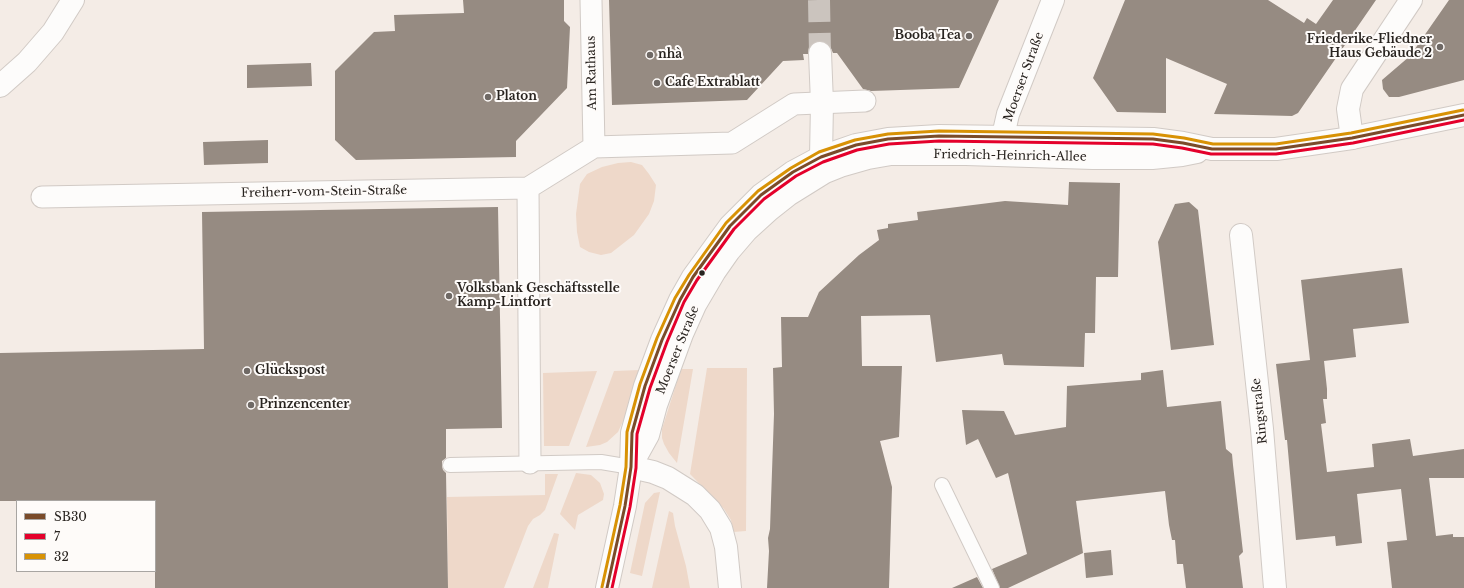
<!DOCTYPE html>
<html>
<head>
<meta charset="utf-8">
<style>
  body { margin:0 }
  #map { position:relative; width:1464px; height:588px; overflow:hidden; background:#f4ece6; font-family:"Libre Baskerville",serif }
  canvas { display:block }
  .legend { position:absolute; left:16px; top:500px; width:140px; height:72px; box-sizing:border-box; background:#fefbf9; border:1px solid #a8a5a2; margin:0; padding:5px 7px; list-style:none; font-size:12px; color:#28231f }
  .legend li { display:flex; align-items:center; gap:8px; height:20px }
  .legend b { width:20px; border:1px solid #a8a5a2 }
</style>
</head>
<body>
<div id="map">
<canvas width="1464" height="588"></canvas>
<ul class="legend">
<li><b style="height:5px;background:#7a4b2a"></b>SB30</li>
<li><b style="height:5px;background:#e4002b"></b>7</li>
<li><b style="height:5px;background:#d89205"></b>32</li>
</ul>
</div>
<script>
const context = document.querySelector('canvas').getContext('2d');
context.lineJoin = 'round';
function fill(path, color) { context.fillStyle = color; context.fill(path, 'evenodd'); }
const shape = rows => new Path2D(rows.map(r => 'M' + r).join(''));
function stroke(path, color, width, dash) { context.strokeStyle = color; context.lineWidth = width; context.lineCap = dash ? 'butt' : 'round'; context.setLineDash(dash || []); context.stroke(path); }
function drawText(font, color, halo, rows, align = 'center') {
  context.font = font + ' "Libre Baskerville",serif'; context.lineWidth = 4; context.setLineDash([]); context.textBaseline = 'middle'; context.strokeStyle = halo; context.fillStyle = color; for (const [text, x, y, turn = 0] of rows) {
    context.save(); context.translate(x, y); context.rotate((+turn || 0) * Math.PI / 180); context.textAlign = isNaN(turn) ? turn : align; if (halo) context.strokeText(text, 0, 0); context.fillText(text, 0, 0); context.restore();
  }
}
const green = shape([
  [631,162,642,165,649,174,656,185,654,201,649,214,634,235,611,253,601,255,589,252,580,247,577,232,576,214,580,184,587,174,602,167,618,163],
  [707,368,747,368,746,531,733,532,731,520,724,509,690,474],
  [681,369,693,369,677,463,669,453,664,444,662,438,662,429],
  [640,370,624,419,618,432,607,442,600,445,586,447,614,371],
  [597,371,569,446,544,446,543,373],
  [576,473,591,475,600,483,604,494,603,500,578,515,575,530,560,514],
  [545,474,558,474,545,510,540,515,533,519,528,526,504,588,448,588,447,497,545,495],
  [660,492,642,576,630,573,645,503,654,493],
  [669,511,673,513,675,526,686,566,690,588,652,588],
  [554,533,559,534,548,588,533,588]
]);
const building = shape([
  [463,0,564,0,564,21,570,27,567,88,516,141,516,157,356,160,335,140,335,71,374,32,395,31,394,15,464,13],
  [609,0,999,0,959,88,871,91,863,89,837,53,833,53,830,46,825,42,819,41,813,43,809,47,808,54,803,54,804,60,783,61,747,100,612,105],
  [1125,0,1268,0,1304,23,1307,18,1316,24,1333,0,1376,0,1298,113,1292,116,1214,114,1227,84,1166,58,1166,113,1117,112,1093,78],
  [1449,0,1464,0,1464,80,1399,97,1389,97,1383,89,1382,80,1410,56],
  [311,63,312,86,247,88,247,65],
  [268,140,268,163,204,165,203,142],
  [1069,182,1120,183,1118,277,1096,277,1095,333,1085,333,1084,367,1004,365,1002,354,936,362,930,315,861,316,862,366,902,366,899,437,880,441,892,487,889,588,767,588,769,551,768,538,770,529,774,414,773,368,782,367,781,317,808,317,819,292,859,255,879,240,877,230,888,228,888,224,918,220,917,212,1005,201,1068,205],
  [1189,202,1198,210,1214,345,1171,350,1158,242,1175,204],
  [498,207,502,428,446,429,446,458,442,461,442,466,443,470,446,473,448,588,155,588,155,501,0,501,0,353,204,349,202,212],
  [1402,268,1409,323,1353,329,1356,357,1324,361,1327,389,1327,399,1323,399,1326,423,1321,424,1327,472,1374,467,1372,444,1410,439,1413,456,1464,449,1464,478,1429,478,1436,536,1453,534,1453,537,1464,537,1464,588,1392,588,1387,542,1407,540,1401,489,1357,494,1362,543,1336,546,1335,536,1296,540,1287,440,1285,440,1276,364,1310,360,1301,280],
  [1163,370,1167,407,1221,401,1226,449,1232,454,1233,465,1243,552,1239,556,1243,588,1186,588,1183,564,1177,564,1175,540,1172,540,1169,525,1165,491,1076,501,1083,553,1008,588,1000,588,992,569,1027,554,1008,473,996,478,978,439,966,445,962,410,1004,411,1015,435,1066,427,1067,386,1141,380,1141,373],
  [1111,550,1113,575,1086,578,1084,553],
  [977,577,983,588,952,588]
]);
const minorTunnel = shape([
  [819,0,820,53]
]);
const service = shape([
  [450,465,601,462,631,467],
  [942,485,992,588]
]);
const pedestrian = shape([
  [591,0,594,147],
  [528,188,530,463],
  [42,197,528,188,594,147,732,143,794,104,865,101]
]);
const minor = shape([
  [820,53,822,103,821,157],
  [1352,138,1348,109,1352,89,1411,0],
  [1002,155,1003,136,1008,114,1053,0],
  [1241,235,1262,429,1275,588],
  [631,467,653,472,668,478,695,495,710,510,721,528,726,547,730,588]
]);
const tertiary = shape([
  [0,86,27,62,53,32,73,0]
]);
const secondary = shape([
  [633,462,648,435,656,405,682,334,695,305,715,271,729,251,747,230,769,210,788,195,825,172,840,166,868,158,891,154,966,154,1093,158,1152,158,1182,155,1197,152],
  [607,588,625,506,631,467,632,433,645,386,662,340,680,300,693,277,730,226,761,195,793,172,821,157,836,152,856,145,888,139,939,136,1153,139,1183,143,1212,149,1276,149,1352,138,1464,115]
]);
const bus1 = shape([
  [607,588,625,506,631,467,632,433,645,386,662,340,680,300,693,277,730,226,761,195,793,172,821,157,856,145,888,139,939,136,1153,139,1183,143,1212,149,1276,149,1352,138,1464,115]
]);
const bus2 = shape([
  [612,588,630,507,636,468,637,434,650,388,667,342,684,302,697,280,734,229,764,199,796,176,823,162,857,150,889,144,939,141,1153,144,1182,148,1211,154,1276,154,1353,143,1464,120]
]);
const bus3 = shape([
  [602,587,620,505,626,467,627,432,640,384,657,338,675,298,689,275,726,223,758,191,791,168,819,152,855,140,888,134,939,131,1153,134,1184,138,1213,144,1276,144,1351,133,1463,110]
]);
const markers = [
  [969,36,4,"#6f6965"],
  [1440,47,4,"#6f6965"],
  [650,55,4,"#6f6965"],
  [657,83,4,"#6f6965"],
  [488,97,4,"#6f6965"],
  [702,273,3.5,"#28231f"],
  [449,296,4,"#6f6965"],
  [247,371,4,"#6f6965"],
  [251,405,4,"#6f6965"]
];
const poiNames = [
  ["Booba Tea",961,36,"right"],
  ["Friederike-Fliedner",1432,40,"right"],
  ["Haus Gebäude 2",1432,54,"right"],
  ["nhà",658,55],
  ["Cafe Extrablatt",665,83],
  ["Platon",496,97],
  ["Volksbank Geschäftsstelle",457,289],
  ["Kamp-Lintfort",457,303],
  ["Glückspost",255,371],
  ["Prinzencenter",259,405]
];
const streetNames = [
  ["Am Rathaus",592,73,-91],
  ["Moerser Straße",1024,77,-70],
  ["Friedrich-Heinrich-Allee",1010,156,1],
  ["Freiherr-vom-Stein-Straße",324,192,-1],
  ["Moerser Straße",678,350,-68],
  ["Ringstraße",1260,411,-96]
];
fill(green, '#eed8c9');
fill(building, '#968b82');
stroke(minorTunnel, '#cbc4be', 22, [22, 11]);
stroke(service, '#d1cac5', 16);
stroke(pedestrian, '#d1cac5', 23);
stroke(minor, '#d1cac5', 24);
stroke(tertiary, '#d1cac5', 24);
stroke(secondary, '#d1cac5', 24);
stroke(service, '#fdfcfb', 14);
stroke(pedestrian, '#fdfcfb', 21);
stroke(minor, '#fdfcfb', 22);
stroke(tertiary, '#fdfcfb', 22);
stroke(secondary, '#fdfcfb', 22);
stroke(bus1, '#7a4b2a', 3);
stroke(bus2, '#e4002b', 3);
stroke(bus3, '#d89205', 3);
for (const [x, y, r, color] of markers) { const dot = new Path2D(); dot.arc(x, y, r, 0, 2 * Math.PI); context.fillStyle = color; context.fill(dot); stroke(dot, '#fefbf9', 1.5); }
drawText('bold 12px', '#28231f', '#fefbf9', poiNames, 'left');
drawText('12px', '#28231f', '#fefbf9', streetNames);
</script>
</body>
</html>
